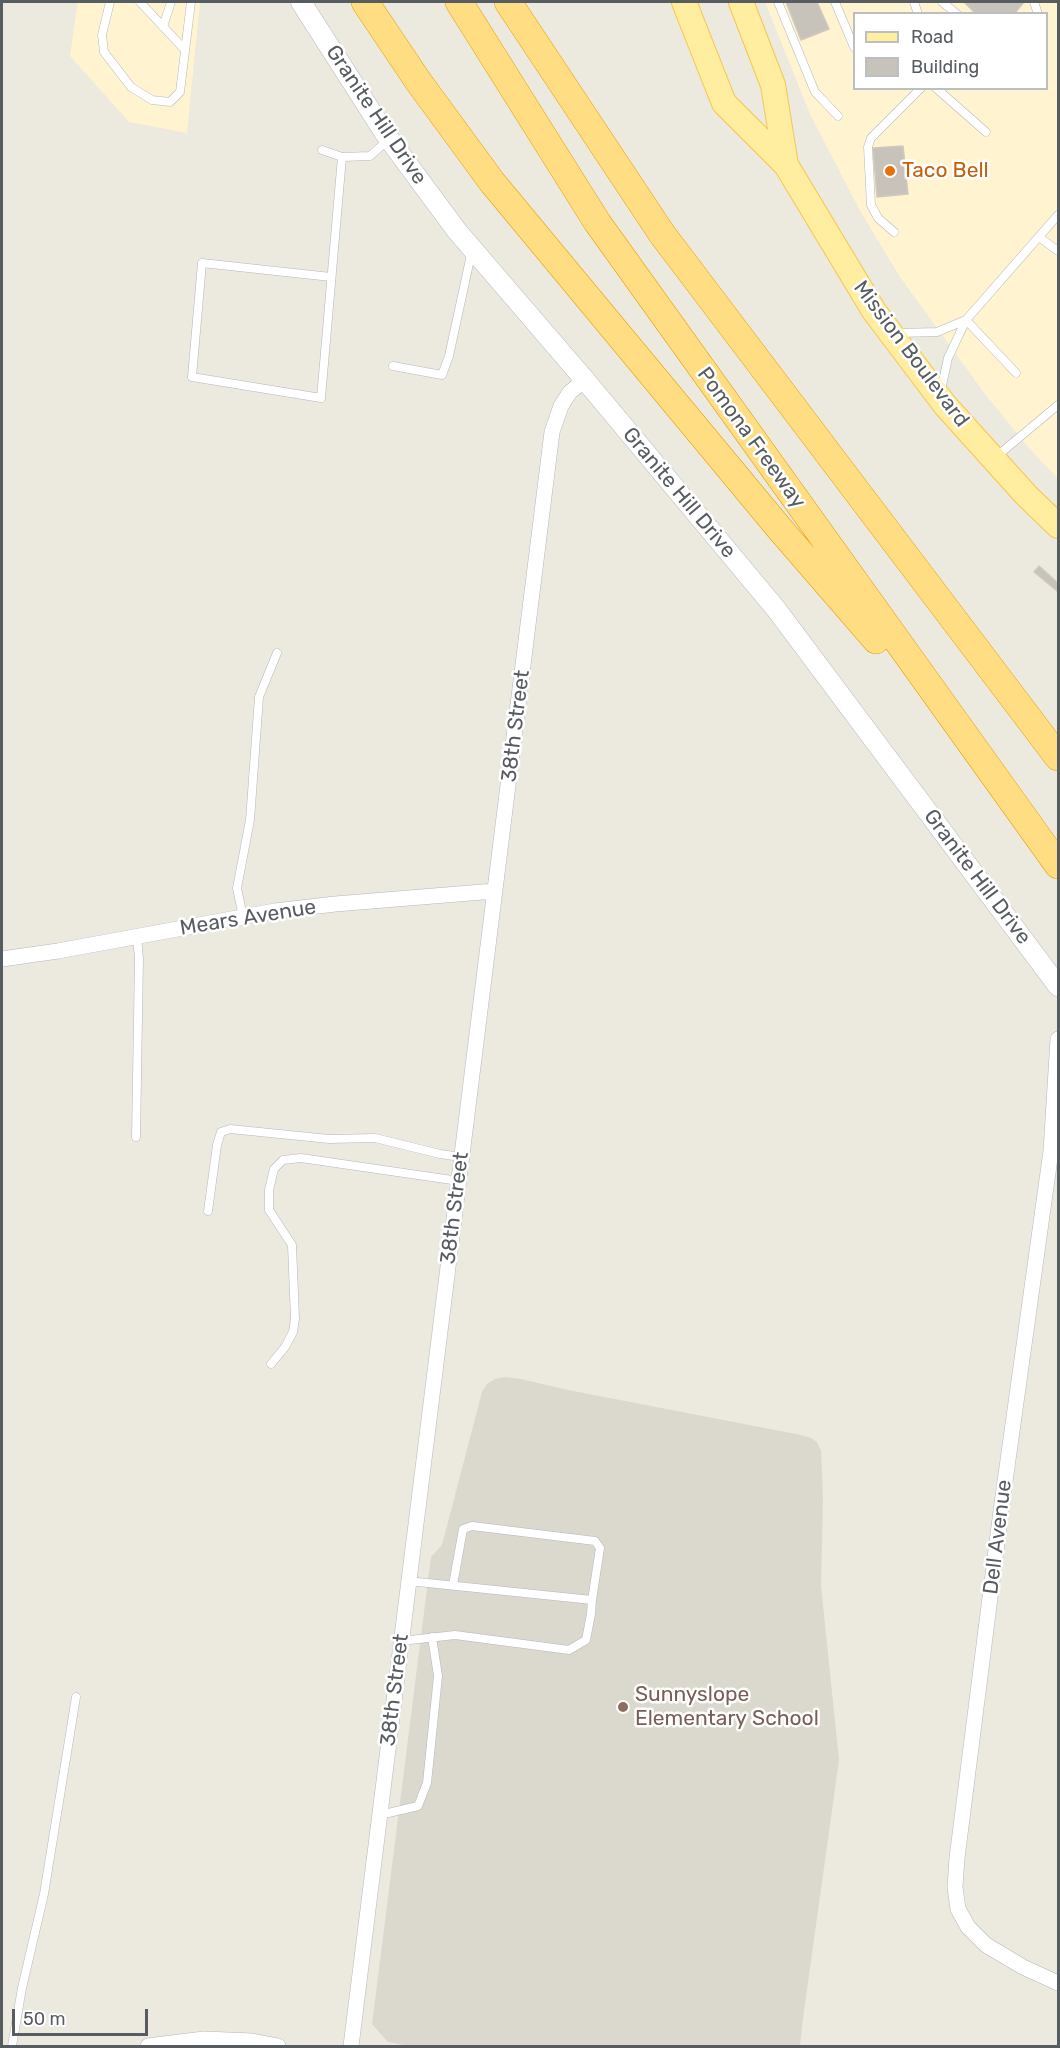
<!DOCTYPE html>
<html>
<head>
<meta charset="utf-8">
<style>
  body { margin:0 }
  #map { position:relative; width:1060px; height:2048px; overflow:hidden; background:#ece9de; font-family:Rubik,sans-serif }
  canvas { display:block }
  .frame { position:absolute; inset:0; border:3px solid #575c61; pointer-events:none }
  .legend { position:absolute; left:853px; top:12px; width:195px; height:78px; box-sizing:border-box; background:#fff; border:2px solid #bcbec0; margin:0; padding:8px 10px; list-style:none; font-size:18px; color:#575c61 }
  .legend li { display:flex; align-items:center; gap:12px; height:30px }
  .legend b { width:30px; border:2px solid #bcbec0 }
  .scale { position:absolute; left:12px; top:2009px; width:136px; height:27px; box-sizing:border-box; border:3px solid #575c61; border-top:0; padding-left:8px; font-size:18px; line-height:21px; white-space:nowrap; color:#575c61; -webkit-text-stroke:4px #fff; paint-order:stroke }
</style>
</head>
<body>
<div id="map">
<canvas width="1060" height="2048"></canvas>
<div class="frame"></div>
<ul class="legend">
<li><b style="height:8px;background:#ffeea0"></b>Road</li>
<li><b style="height:16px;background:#c7c3bb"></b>Building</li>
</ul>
<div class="scale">50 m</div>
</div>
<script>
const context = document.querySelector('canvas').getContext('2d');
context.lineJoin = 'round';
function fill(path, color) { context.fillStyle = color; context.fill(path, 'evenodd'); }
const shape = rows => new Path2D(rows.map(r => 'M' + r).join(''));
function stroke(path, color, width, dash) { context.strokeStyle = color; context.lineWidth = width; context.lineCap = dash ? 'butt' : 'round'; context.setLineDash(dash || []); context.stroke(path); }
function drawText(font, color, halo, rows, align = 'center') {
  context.font = font + ' Rubik,sans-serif'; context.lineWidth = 5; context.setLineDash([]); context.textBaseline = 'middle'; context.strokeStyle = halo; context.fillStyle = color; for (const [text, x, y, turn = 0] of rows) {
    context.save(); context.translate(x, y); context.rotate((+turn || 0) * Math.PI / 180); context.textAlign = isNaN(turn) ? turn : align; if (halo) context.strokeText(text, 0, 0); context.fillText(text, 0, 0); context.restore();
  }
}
const commercial = shape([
  [78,2,200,2,187,133,129,122,70,56],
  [765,2,1058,2,1058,479,1029,448,985,394,900,277,859,209,810,114],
  [854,14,1046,14,1046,88,854,88]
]);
const education = shape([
  [505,1377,521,1379,568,1390,801,1435,811,1438,817,1442,821,1451,823,1498,821,1586,839,1760,803,2018,800,2046,409,2046,388,2042,372,2024,431,1557,442,1545,482,1392,487,1384,495,1379]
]);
const building = shape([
  [786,2,817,2,829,29,801,40,786,2],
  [964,2,1024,2,1014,14,976,14,964,2],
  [903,146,908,194,877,197,873,148,903,146],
  [1039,566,1058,583,1057,591,1034,572,1039,566]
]);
const service = shape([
  [110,2,102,35,104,52,131,87,152,100,170,102,180,92,191,2],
  [140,2,185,50],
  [778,2,815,92,838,116],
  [835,2,854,47],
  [914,2,918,14],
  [942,2,957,14],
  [1034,2,1037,11,1036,14],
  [163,27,171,2],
  [936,88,986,132],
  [322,150,342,157,370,156,388,140],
  [894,232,878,218,871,205,868,147,871,138,921,88],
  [1039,237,1058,251],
  [331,277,202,263,192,377,321,398,342,157],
  [898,333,937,332,966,320,948,358,941,390],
  [393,366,442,375,449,356,472,250],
  [1016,373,966,320,1058,215],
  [997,456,1058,405],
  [243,917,237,888,250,820,259,697,277,653],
  [136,1137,139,959,137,937],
  [208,1211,217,1145,221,1132,230,1129,329,1139,375,1138,440,1154,461,1157],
  [271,1364,285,1347,293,1332,295,1319,292,1245,269,1210,269,1190,274,1169,283,1160,301,1158,459,1181],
  [453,1585,463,1529,472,1526,595,1541,600,1548,592,1600],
  [401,1641,455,1635,569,1650,586,1640,591,1614,592,1600,408,1581],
  [380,1815,418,1806,427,1783,438,1676,432,1637],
  [12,2046,22,1988,44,1894,76,1697]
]);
const minor = shape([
  [2,959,58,951,275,911,335,904,495,891],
  [1058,1039,1051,1151,1002,1503,957,1858,955,1887,958,1909,968,1927,986,1945,1023,1967,1058,1983],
  [148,2046,204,2039,252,2041,278,2046],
  [351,2046,552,432,561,406,570,392,585,380]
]);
const tertiary = shape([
  [301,2,386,135,457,231,585,380,776,609,1058,986]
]);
const primary = shape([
  [684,2,724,103,786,165,874,311,945,405,1026,495,1058,526],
  [741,2,773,85,786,165]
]);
const motorway = shape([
  [365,2,418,81,492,182,779,528,876,640],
  [459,2,597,222,1058,865],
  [508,2,662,234,1058,757]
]);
const markers = [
  [890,171,6,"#e8710a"],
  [623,1707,6,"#8d6e63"]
];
const streetNames = [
  ["Granite Hill Drive",376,115,56],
  ["Mission Boulevard",911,354,53],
  ["Pomona Freeway",751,438,54],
  ["Granite Hill Drive",679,493,50],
  ["38th Street",516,726,-83],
  ["Granite Hill Drive",977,877,53],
  ["Mears Avenue",248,918,-9],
  ["38th Street",455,1208,-83],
  ["Dell Avenue",998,1537,-83],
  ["38th Street",395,1690,-83]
];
const foodNames = [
  ["Taco Bell",902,171]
];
const educationNames = [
  ["Sunnyslope",635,1695],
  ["Elementary School",635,1719]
];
fill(commercial, '#fff3d0');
fill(education, '#dbd8cd');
fill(building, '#c7c3bb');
stroke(building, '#d1cabc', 1.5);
stroke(service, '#b4b7bd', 9);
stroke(minor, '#b4b7bd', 16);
stroke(tertiary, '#b4b7bd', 21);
stroke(primary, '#f9c54a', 26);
stroke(motorway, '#ea9e00', 28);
stroke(service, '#fff', 8);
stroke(minor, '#fff', 15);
stroke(tertiary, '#fff', 20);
stroke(primary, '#ffeea0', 24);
stroke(motorway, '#ffdd82', 27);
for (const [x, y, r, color] of markers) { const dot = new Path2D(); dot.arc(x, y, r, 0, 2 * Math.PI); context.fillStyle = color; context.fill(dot); stroke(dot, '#fff', 2); }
drawText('21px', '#575c61', '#fff', streetNames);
drawText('21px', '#c56008', '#fff', foodNames, 'left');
drawText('21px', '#785e54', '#fff', educationNames, 'left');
</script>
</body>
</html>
